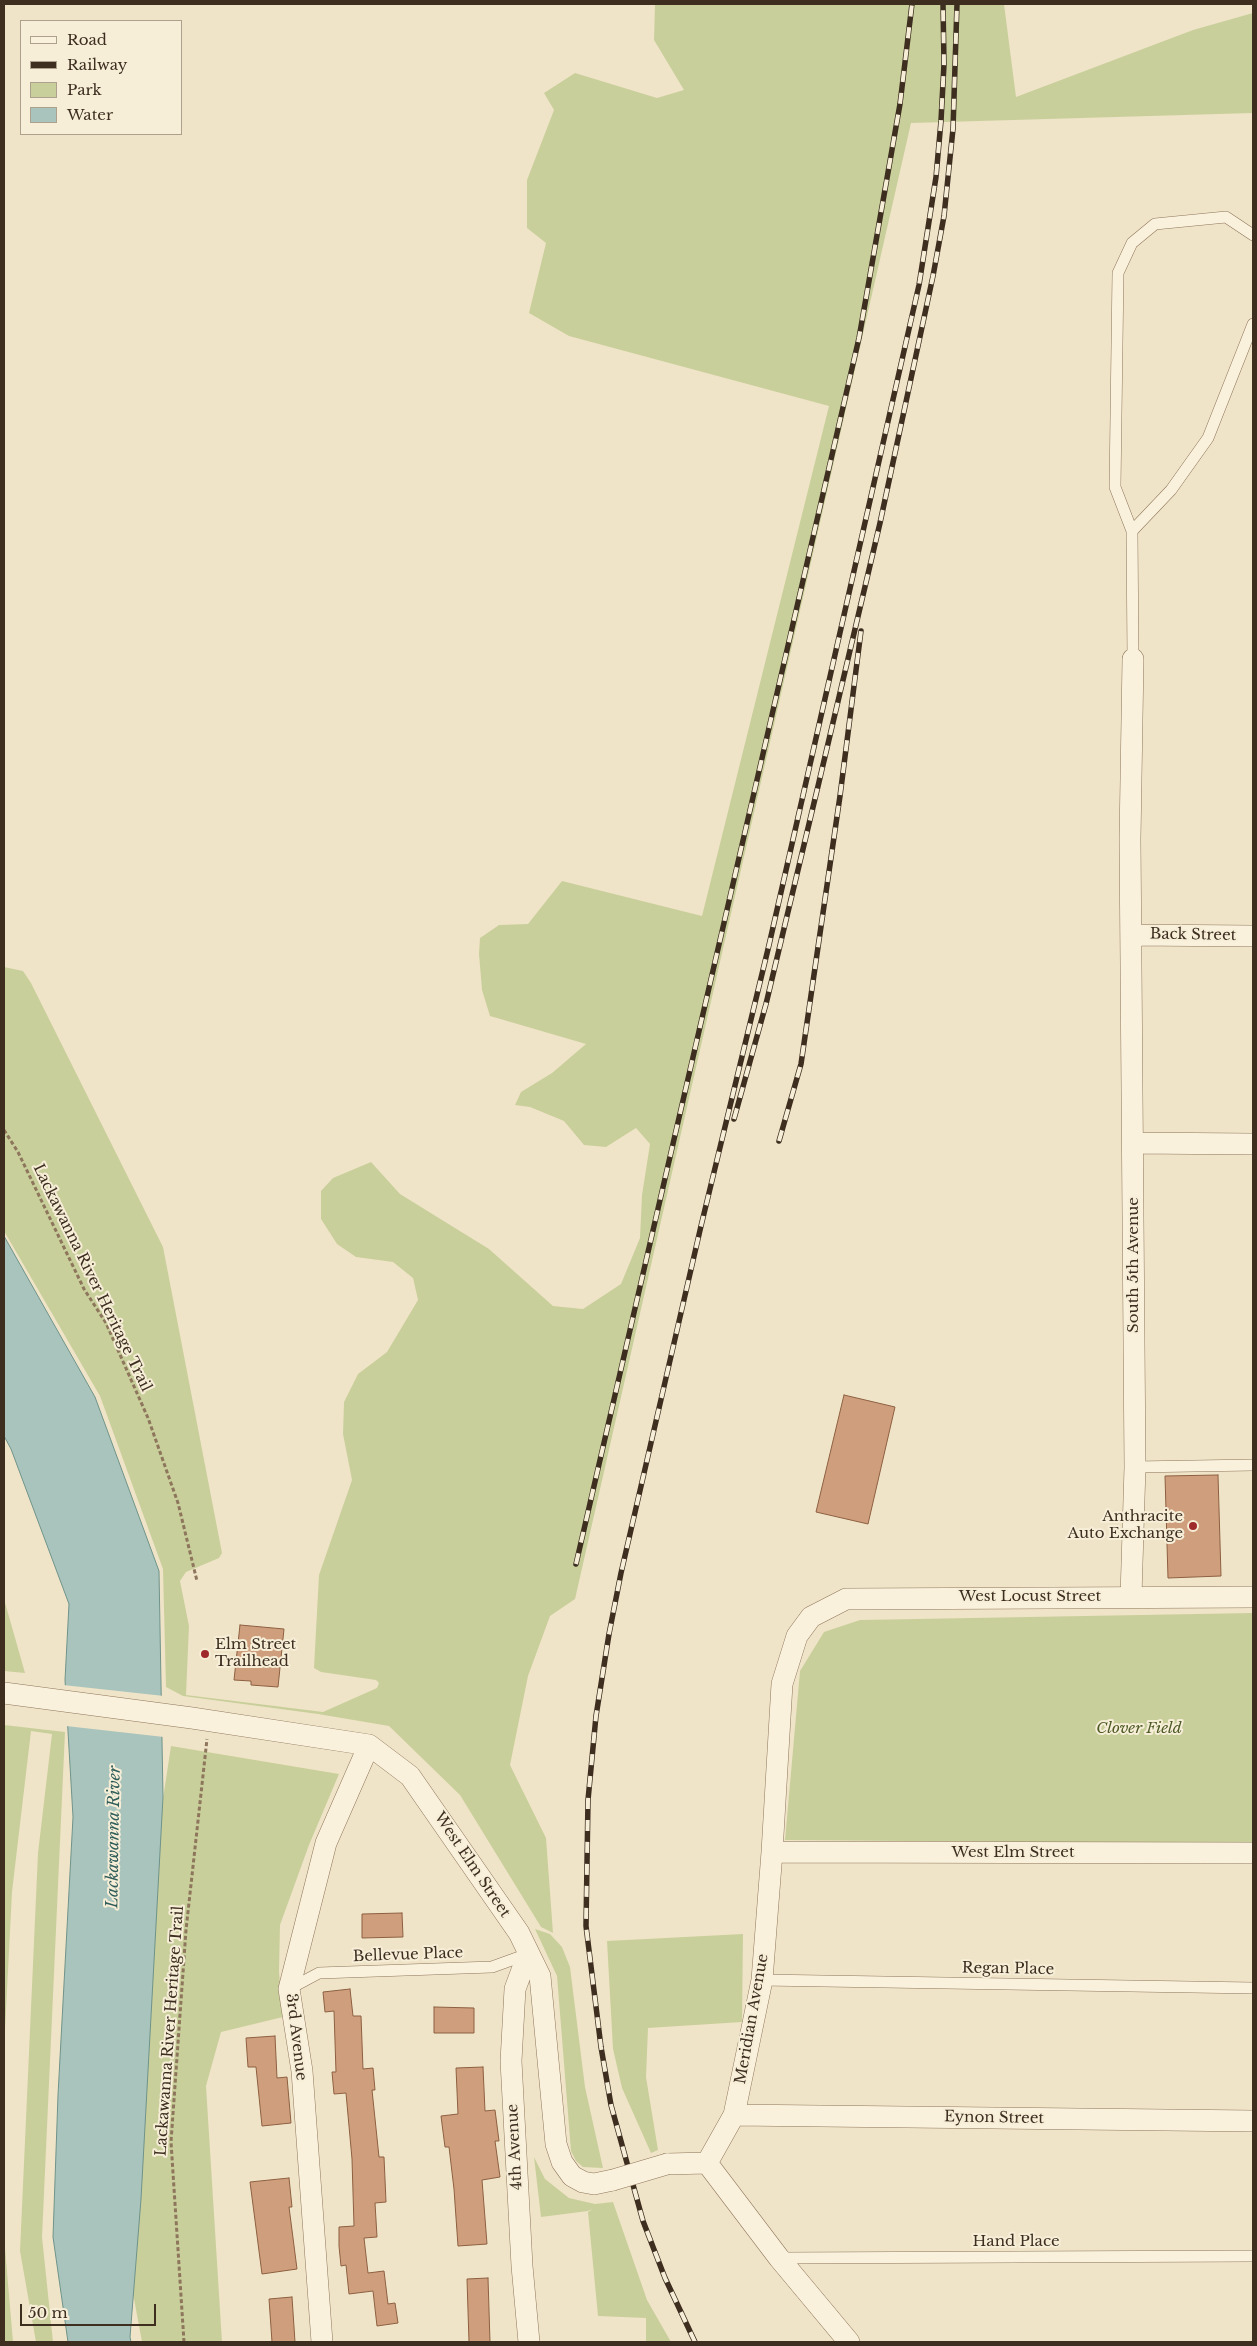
<!DOCTYPE html>
<html>
<head>
<meta charset="utf-8">
<style>
  body { margin:0 }
  #map { position:relative; width:1257px; height:2346px; overflow:hidden; background:#f0e4c8; font-family:"Libre Baskerville",serif }
  canvas { display:block }
  .frame { position:absolute; inset:0; border:5px solid #3d2e20; pointer-events:none }
  .legend { position:absolute; left:20px; top:20px; width:162px; height:115px; box-sizing:border-box; background:#f7eed8; border:1px solid #ada18e; margin:0; padding:6px 9px; list-style:none; font-size:15px; color:#3d2e20 }
  .legend li { display:flex; align-items:center; gap:10px; height:25px }
  .legend b { width:25px; border:1px solid #ada18e }
  .scale { position:absolute; left:20px; top:2304px; width:136px; height:22px; box-sizing:border-box; border:2px solid #3d2e20; border-top:0; padding-left:6px; font-size:15px; line-height:18px; white-space:nowrap; color:#3d2e20; -webkit-text-stroke:4px #f7eed8; paint-order:stroke }
</style>
</head>
<body>
<div id="map">
<canvas width="1257" height="2346"></canvas>
<div class="frame"></div>
<ul class="legend">
<li><b style="height:6px;background:#faf1dc"></b>Road</li>
<li><b style="height:6px;background:#3d2e20"></b>Railway</li>
<li><b style="height:14px;background:#c9cf9b"></b>Park</li>
<li><b style="height:14px;background:#a9c4bc"></b>Water</li>
</ul>
<div class="scale">50 m</div>
</div>
<script>
const context = document.querySelector('canvas').getContext('2d');
context.lineJoin = 'round';
function fill(path, color) { context.fillStyle = color; context.fill(path, 'evenodd'); }
const shape = rows => new Path2D(rows.map(r => 'M' + r).join(''));
function stroke(path, color, width, dash) { context.strokeStyle = color; context.lineWidth = width; context.lineCap = dash ? 'butt' : 'round'; context.setLineDash(dash || []); context.stroke(path); }
function drawText(font, color, halo, rows, align = 'center') {
  context.font = font + ' "Libre Baskerville",serif'; context.lineWidth = 4; context.setLineDash([]); context.textBaseline = 'middle'; context.strokeStyle = halo; context.fillStyle = color; for (const [text, x, y, turn = 0] of rows) {
    context.save(); context.translate(x, y); context.rotate((+turn || 0) * Math.PI / 180); context.textAlign = isNaN(turn) ? turn : align; if (halo) context.strokeText(text, 0, 0); context.fillText(text, 0, 0); context.restore();
  }
}
const green = shape([
  [655,4,1004,4,1016,97,1193,30,1253,13,1253,113,911,123,575,1599,550,1616,528,1676,510,1765,546,1838,553,1933,541,1927,460,1795,389,1726,318,1714,183,1696,166,1687,163,1569,100,1396,4,1231,4,967,23,971,31,983,163,1247,222,1553,219,1558,186,1572,180,1581,189,1626,186,1695,323,1712,377,1688,379,1683,376,1680,321,1672,314,1668,319,1575,352,1480,343,1434,344,1402,358,1374,387,1352,418,1300,413,1278,393,1262,356,1257,337,1244,321,1219,321,1191,333,1178,371,1162,400,1194,489,1249,553,1306,583,1309,621,1284,640,1238,642,1195,650,1144,636,1128,606,1147,584,1145,564,1121,530,1107,515,1105,521,1092,552,1073,586,1044,490,1016,482,990,479,954,480,938,499,925,528,924,562,881,702,916,829,406,569,336,529,313,546,243,527,228,527,180,554,110,544,93,575,73,657,98,684,90,654,40],
  [4,1599,25,1673,4,1671],
  [1253,1613,1253,1844,785,1840,800,1671,824,1632,860,1620],
  [4,1725,65,1732,42,2237,53,2342,36,2342,20,2251,38,1853,52,1734,31,1731,12,1892,4,2050],
  [171,1746,339,1774,309,1845,280,1925,279,1972,283,2017,221,2032,206,2086,222,2342,142,2342,132,2288,147,1904],
  [535,1929,550,1934,562,1947,570,1967,585,2087,603,2168,583,2167,576,2161,571,2151,557,1976],
  [743,1934,742,2022,648,2028,646,2077,658,2150,651,2153,622,2088,613,2049,607,1941],
  [534,2157,545,2179,569,2198,595,2204,613,2202,647,2300,671,2342,646,2342,646,2318,598,2316,588,2212,593,2209,588,2211,541,2217],
  [4,2239,5,2248,13,2342,4,2342]
]);
const water = shape([
  [4,1236,95,1397,159,1571,163,1797,141,2199,130,2337,131,2342,68,2342,53,2237,58,2095,73,1817,65,1680,69,1604,11,1449,4,1436,4,1236]
]);
const pier = shape([
  [63,1685,164,1696,164,1737,66,1726]
]);
const building = shape([
  [844,1395,895,1407,868,1524,816,1512,844,1395],
  [1218,1475,1221,1576,1168,1578,1165,1476,1218,1475],
  [240,1625,284,1629,278,1687,251,1685,251,1681,234,1680,240,1625],
  [402,1913,403,1937,362,1938,362,1914,402,1913],
  [350,1989,353,2016,361,2016,363,2069,373,2068,375,2090,372,2090,379,2157,384,2157,386,2202,375,2203,377,2237,364,2238,368,2273,384,2271,388,2304,395,2303,398,2323,377,2326,373,2291,349,2294,346,2265,341,2266,339,2246,339,2227,354,2226,352,2159,346,2093,334,2094,332,2072,336,2072,334,2011,325,2012,323,1992,350,1989],
  [434,2007,474,2008,474,2033,434,2033,434,2007],
  [275,2036,277,2078,287,2077,291,2123,262,2126,256,2067,248,2067,246,2038,275,2036],
  [483,2067,485,2111,495,2110,499,2141,495,2141,500,2177,482,2180,487,2244,458,2246,454,2189,449,2147,445,2147,441,2116,458,2114,456,2068,483,2067],
  [289,2178,292,2207,289,2207,297,2269,262,2274,250,2182,289,2178],
  [488,2278,490,2342,469,2342,467,2279,488,2278],
  [292,2297,295,2342,272,2342,269,2299,292,2297]
]);
const path = shape([
  [4,1130,18,1152,84,1289,106,1323,148,1418,178,1503,197,1581],
  [184,2342,171,2142,186,1930,207,1739]
]);
const service = shape([
  [1132,531,1171,490,1208,438,1253,324],
  [1133,659,1132,531,1115,487,1118,273,1132,243,1155,224,1226,217,1253,235],
  [1135,1467,1253,1465],
  [762,1980,1253,1988],
  [289,1989,319,1973,492,1967,528,1954],
  [779,2258,1253,2256]
]);
const minor = shape([
  [1132,935,1253,936],
  [1133,1143,1253,1144],
  [1131,1596,1135,1467,1130,839,1133,659],
  [4,1693,192,1718,369,1745,410,1776,519,1933,540,1976,556,2144,562,2162,572,2176,583,2182,594,2184,613,2180],
  [772,1852,1253,1853],
  [528,1954,515,1989,511,2061,522,2266,529,2342],
  [734,2115,1253,2121],
  [707,2163,734,2115,762,1980,772,1852,782,1684,797,1636,811,1617,846,1599,1253,1597],
  [707,2163,779,2258,849,2342],
  [667,2164,707,2163],
  [322,2342,302,2071,289,1989,326,1843,369,1745]
]);
const rail = shape([
  [734,1119,766,1004,819,782,880,523,933,276,944,216,953,129,957,4],
  [779,1141,801,1064,840,796,861,631],
  [576,1564,859,338,900,104,912,4],
  [695,2342,665,2278,643,2221,611,2105,601,2047,586,1926,588,1800,596,1716,609,1634,621,1573,701,1226,769,945,919,285,936,177,941,121,944,64,943,4]
]);
const minorBridge = shape([
  [613,2180,667,2164]
]);
const markers = [
  [1193,1526,5,"#9e2a2b"],
  [205,1654,5,"#9e2a2b"]
];
const streetNames = [
  ["Back Street",1193,935,1],
  ["South 5th Avenue",1134,1265,-90],
  ["Lackawanna River Heritage Trail",92,1278,64],
  ["West Locust Street",1030,1597],
  ["West Elm Street",1013,1853],
  ["West Elm Street",472,1865,56],
  ["Bellevue Place",408,1955,-2],
  ["Regan Place",1008,1969,1],
  ["Meridian Avenue",752,2019,-80],
  ["Lackawanna River Heritage Trail",170,2031,-86],
  ["3rd Avenue",296,2037,83],
  ["Eynon Street",994,2118,1],
  ["4th Avenue",515,2147,-93],
  ["Hand Place",1016,2242]
];
const poiNames = [
  ["Anthracite",1183,1517],
  ["Auto Exchange",1183,1534],
  ["Elm Street",215,1645,"left"],
  ["Trailhead",215,1662,"left"]
];
const parkNames = [
  ["Clover Field",1139,1729]
];
const waterNames = [
  ["Lackawanna River",114,1837,-89]
];
fill(green, '#c9cf9b');
fill(water, '#a9c4bc');
stroke(water, '#6f938a', 1);
fill(pier, '#f0e4c8');
fill(building, '#cf9f7d');
stroke(building, '#8d5f41', 1);
stroke(service, '#8d765c', 12);
stroke(minor, '#8d765c', 22);
stroke(path, '#8d765c', 3, [4, 2.5]);
stroke(service, '#faf1dc', 11);
stroke(minor, '#faf1dc', 21);
stroke(rail, '#3d2e20', 5.5);
stroke(rail, '#f7eed8', 4, [11]);
stroke(minorBridge, '#8d765c', 22, []);
stroke(minorBridge, '#faf1dc', 21);
for (const [x, y, r, color] of markers) { const dot = new Path2D(); dot.arc(x, y, r, 0, 2 * Math.PI); context.fillStyle = color; context.fill(dot); stroke(dot, '#f7eed8', 2); }
drawText('15px', '#3d2e20', '#f7eed8', streetNames);
drawText('15px', '#3d2e20', '#f7eed8', poiNames, 'right');
drawText('italic 15px', '#4d5a26', '#f7eed8', parkNames);
drawText('italic 16px', '#2f5d5a', '#f7eed8', waterNames);
</script>
</body>
</html>
